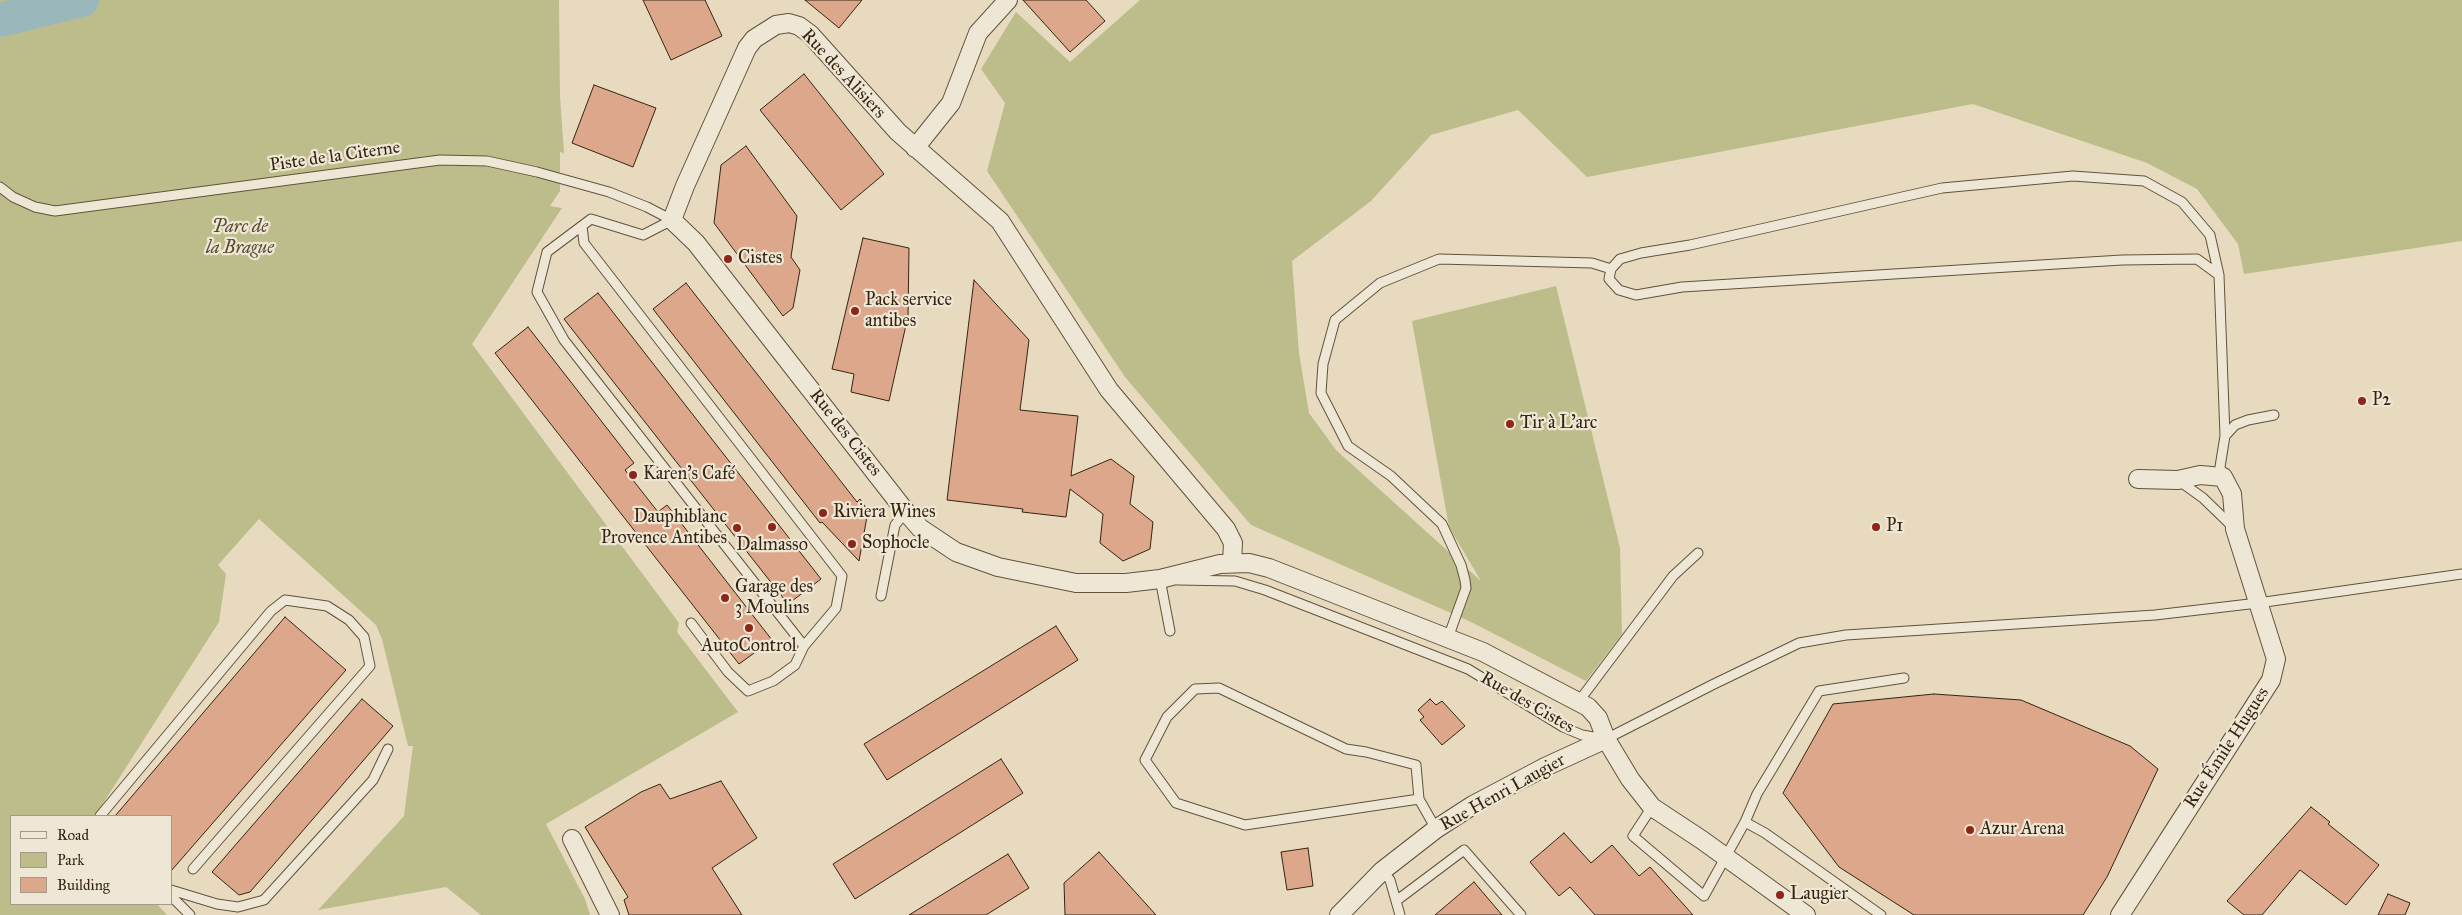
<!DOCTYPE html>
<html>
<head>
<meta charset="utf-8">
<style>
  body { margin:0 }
  #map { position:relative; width:2462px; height:915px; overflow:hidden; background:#e7dabe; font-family:"IM FELL Great Primer",serif }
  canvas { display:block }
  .legend { position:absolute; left:10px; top:815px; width:162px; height:90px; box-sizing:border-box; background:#efe7d5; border:1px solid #a59987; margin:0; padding:6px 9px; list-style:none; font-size:15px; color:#362411 }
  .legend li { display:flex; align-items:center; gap:10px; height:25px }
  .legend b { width:25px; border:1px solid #a59987 }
</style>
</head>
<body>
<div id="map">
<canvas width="2462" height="915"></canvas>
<ul class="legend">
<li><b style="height:6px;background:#efe7d5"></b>Road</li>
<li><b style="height:14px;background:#bdbd8c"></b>Park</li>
<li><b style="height:14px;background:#dca78a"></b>Building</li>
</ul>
</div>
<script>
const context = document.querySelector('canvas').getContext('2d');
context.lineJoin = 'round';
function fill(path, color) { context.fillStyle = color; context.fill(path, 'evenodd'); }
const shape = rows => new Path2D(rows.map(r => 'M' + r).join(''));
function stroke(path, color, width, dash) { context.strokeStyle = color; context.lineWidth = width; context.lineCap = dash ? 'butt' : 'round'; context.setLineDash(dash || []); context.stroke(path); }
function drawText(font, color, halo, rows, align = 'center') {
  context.font = font + ' "IM FELL Great Primer",serif'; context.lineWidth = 4.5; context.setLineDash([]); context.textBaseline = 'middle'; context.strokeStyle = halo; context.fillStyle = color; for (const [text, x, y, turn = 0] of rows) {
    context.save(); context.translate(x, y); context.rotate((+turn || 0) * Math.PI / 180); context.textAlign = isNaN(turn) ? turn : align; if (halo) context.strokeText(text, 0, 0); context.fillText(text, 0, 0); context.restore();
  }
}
const green = shape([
  [0,0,559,0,560,97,564,153,560,152,560,191,550,206,562,208,472,344,679,623,677,632,738,712,546,824,585,899,590,915,481,915,446,887,318,910,404,816,413,746,408,746,382,639,376,625,259,519,218,565,226,574,219,622,95,816,11,816,11,904,157,904,167,915,0,915],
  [1140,0,2462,0,2462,241,2244,274,2238,244,2197,189,2147,163,1973,104,1587,177,1518,110,1431,135,1371,201,1292,261,1299,353,1309,413,1336,450,1481,581,1449,527,1412,321,1556,286,1620,548,1622,634,1586,681,1469,621,1251,525,1125,377,987,171,1005,103,981,69,1016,12,1070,62]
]);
const river = shape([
  [0,20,82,0]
]);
const building = shape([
  [643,0,705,0,722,36,671,60,643,0],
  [805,0,862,0,839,28,805,0],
  [1023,0,1086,0,1105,21,1070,52,1023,0],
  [804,74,884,174,841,210,760,110,804,74],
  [594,85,656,108,633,167,572,143,594,85],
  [746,146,797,216,791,257,800,270,793,308,783,316,714,223,721,165,746,146],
  [863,238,909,248,908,316,889,401,851,392,854,374,832,369,863,238],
  [974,280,1029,340,1020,410,1078,416,1071,476,1111,459,1134,476,1130,504,1153,522,1150,549,1123,561,1100,543,1103,514,1070,489,1066,517,1022,512,1023,509,947,500,974,280],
  [686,283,857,502,860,499,868,511,859,561,822,522,820,523,653,309,686,283],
  [598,293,821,579,788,604,564,319,598,293],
  [528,327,634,463,625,470,658,512,667,505,772,640,739,664,495,353,528,327],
  [285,617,346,670,171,871,171,816,115,816,285,617],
  [1056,626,1078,660,887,780,864,744,1056,626],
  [1934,694,2021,700,2130,746,2158,769,2107,877,2083,915,1914,915,1839,867,1783,793,1833,704,1934,694],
  [362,699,393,726,250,892,239,895,212,872,362,699],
  [1430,699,1436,705,1442,701,1465,726,1442,745,1420,720,1424,717,1418,710,1430,699],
  [1001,759,1023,793,855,899,833,864,1001,759],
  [721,781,757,838,712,868,742,915,629,915,624,900,628,897,585,827,641,792,660,784,670,799,721,781],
  [2311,807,2330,822,2328,824,2379,865,2346,905,2300,870,2262,915,2244,915,2227,901,2311,807],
  [1564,833,1591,863,1612,845,1639,876,1650,867,1693,915,1595,915,1570,887,1559,896,1530,862,1564,833],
  [1308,848,1313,886,1287,890,1281,852,1308,848],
  [1099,852,1156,915,1065,915,1064,883,1099,852],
  [1008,854,1029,888,986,915,909,915,1008,854],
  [1474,882,1502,915,1435,915,1474,882],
  [2388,894,2410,903,2405,915,2378,915,2388,894]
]);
const lane = shape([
  [2073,176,2144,181,2182,202,2210,235,2219,275,2197,259,2122,260,1682,287,1636,295,1619,290,1609,279,1611,269,1620,259,1641,253,1690,245,1942,188,2073,176],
  [0,187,13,197,35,207,55,211,440,160,487,161,537,172,609,192,647,207,672,220],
  [672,220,643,235,591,219,547,252,537,292,564,340,804,646,795,665,773,681,748,691,728,672,691,623],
  [582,226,584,243,842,576,836,608,804,646],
  [2219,275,2225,436],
  [2223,477,2220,467,2225,436,2235,425,2248,420,2274,415],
  [2178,480,2203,498,2233,527],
  [1163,579,1160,579,1170,631],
  [1178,580,1235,581,1265,590,1468,669,1563,727,1582,735,1606,739,1712,685,1799,643,1846,635,2155,615,2258,603,2462,574],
  [881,596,895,525,906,512],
  [1448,638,1466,588,1465,580,1461,565,1442,524,1391,476,1348,446,1321,393,1323,364,1335,320,1380,283,1439,259,1592,263,1611,269],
  [1579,701,1673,576,1698,553],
  [1419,799,1416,765,1366,752,1346,749,1219,688,1195,689,1167,717,1145,760,1176,803,1245,825,1419,799,1436,829],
  [1652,807,1633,836,1704,896,1745,822,1757,794,1819,691,1904,678],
  [100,816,271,611,285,600,327,606,349,620,364,637,370,666,193,869],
  [1745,822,1765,833,1881,915],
  [1382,871,1390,880,1400,915],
  [171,890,217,904,238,907,264,900,373,780,388,749],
  [171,896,190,915],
  [1396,901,1464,850,1521,915]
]);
const street = shape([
  [915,148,951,103,978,33,1008,0],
  [1232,562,1233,543,1226,529,1109,390,1000,221,898,132,810,34,799,26,789,23,776,25,754,39,747,48,685,186,672,220,696,243,906,512,920,528,956,552,998,567,1076,583,1126,583,1160,579,1220,564,1249,563,1269,568,1483,652,1588,707,1598,718,1606,739,1630,779,1652,807,1702,840,1806,915],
  [572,839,610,915],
  [1339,915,1382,871,1436,829,1473,805,1545,767,1606,739],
  [2120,915,2271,680,2276,659,2235,529,2232,494,2223,477,2200,475,2178,480,2138,479]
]);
const markers = [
  [728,259,5,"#8f2418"],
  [855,311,5,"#8f2418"],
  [2362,401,5,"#8f2418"],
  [1510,424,5,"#8f2418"],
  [633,475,5,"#8f2418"],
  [823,513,5,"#8f2418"],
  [772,527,5,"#8f2418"],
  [1876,527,5,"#8f2418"],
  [737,528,5,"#8f2418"],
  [852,544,5,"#8f2418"],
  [725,598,5,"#8f2418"],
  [749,628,5,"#8f2418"],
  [1970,830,5,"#8f2418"],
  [1780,895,5,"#8f2418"]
];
const streetNames = [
  ["Rue des Alisiers",843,74,47],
  ["Piste de la Citerne",335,157,-8],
  ["Rue des Cistes",845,433,52],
  ["Rue des Cistes",1527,703,30],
  ["Rue Émile Hugues",2227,748,-57],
  ["Rue Henri Laugier",1503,793,-29]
];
const parkNames = [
  ["Parc de",240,228],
  ["la Brague",240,249]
];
const poiNames = [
  ["Cistes",738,259],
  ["Pack service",865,301],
  ["antibes",865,322],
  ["P2",2372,401],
  ["Tir à L'arc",1520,424],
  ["Karen's Café",643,475],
  ["Riviera Wines",833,513],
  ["Dauphiblanc",727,518,"right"],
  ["Provence Antibes",727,539,"right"],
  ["P1",1886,527],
  ["Sophocle",862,544],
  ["Dalmasso",772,546,"center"],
  ["Garage des",735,588],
  ["3 Moulins",735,609],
  ["AutoControl",749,647,"center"],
  ["Azur Arena",1980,830],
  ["Laugier",1790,895]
];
fill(green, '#bdbd8c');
stroke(river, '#9ab8bb', 34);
fill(building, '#dca78a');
stroke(building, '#362411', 1);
stroke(lane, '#62523c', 11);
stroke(street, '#62523c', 20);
stroke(lane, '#efe7d5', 9);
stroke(street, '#efe7d5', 18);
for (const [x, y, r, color] of markers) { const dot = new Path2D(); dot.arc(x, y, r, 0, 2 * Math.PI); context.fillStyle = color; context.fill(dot); stroke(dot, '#efe7d5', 2); }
drawText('18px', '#362411', '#efe7d5', streetNames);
drawText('italic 18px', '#584a30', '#efe7d5', parkNames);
drawText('18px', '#362411', '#efe7d5', poiNames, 'left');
</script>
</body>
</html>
